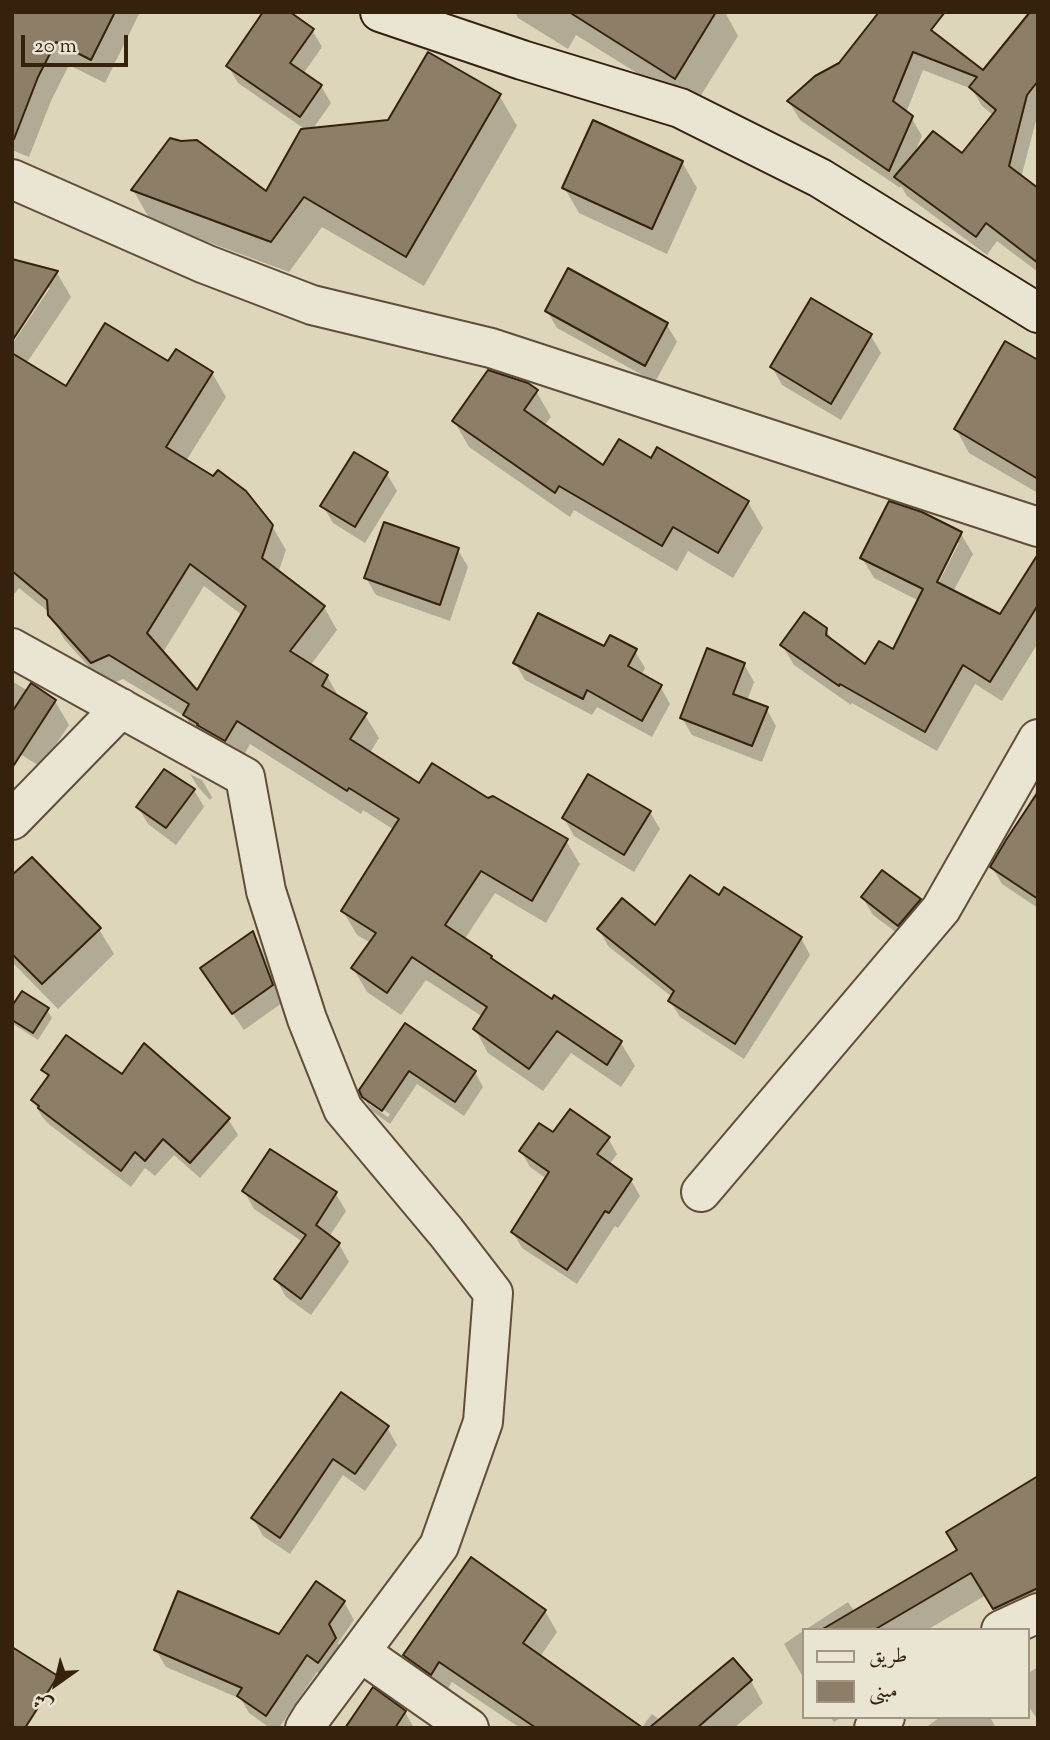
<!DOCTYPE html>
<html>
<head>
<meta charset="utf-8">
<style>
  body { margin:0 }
  #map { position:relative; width:1050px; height:1740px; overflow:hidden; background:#ded6bb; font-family:"Sorts Mill Goudy",Amiri,serif }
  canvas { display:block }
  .frame { position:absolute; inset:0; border:14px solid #36210c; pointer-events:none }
  .legend { position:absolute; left:802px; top:1628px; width:228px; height:91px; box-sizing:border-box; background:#eae4d3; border:2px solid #a29683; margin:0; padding:9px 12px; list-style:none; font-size:21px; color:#36210c }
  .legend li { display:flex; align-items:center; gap:14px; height:35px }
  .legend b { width:35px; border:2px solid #a29683 }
  .north { position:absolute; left:21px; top:1649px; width:70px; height:70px; -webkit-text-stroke:5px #eae4d3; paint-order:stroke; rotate:214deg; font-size:19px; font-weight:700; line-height:28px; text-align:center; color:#36210c }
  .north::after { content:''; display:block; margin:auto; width:24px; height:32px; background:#36210c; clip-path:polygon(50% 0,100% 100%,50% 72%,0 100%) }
  .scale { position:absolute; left:21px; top:35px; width:107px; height:32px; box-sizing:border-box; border:4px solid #36210c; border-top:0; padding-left:9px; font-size:21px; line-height:24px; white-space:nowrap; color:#36210c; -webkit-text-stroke:5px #eae4d3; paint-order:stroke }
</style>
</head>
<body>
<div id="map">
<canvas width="1050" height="1740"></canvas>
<div class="frame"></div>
<ul class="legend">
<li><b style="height:9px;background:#eae4d3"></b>طريق</li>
<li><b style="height:19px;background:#8d7f67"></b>مبنى</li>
</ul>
<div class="north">ش</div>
<div class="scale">20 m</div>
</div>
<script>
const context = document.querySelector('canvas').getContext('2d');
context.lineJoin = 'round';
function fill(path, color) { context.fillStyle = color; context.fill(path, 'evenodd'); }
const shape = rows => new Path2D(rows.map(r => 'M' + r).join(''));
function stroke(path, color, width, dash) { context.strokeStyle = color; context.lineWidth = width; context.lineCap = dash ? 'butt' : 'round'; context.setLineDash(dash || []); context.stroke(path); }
const shadow = shape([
  [12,12,140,12,105,83,69,65,51,101,29,157,12,150],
  [515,12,725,12,738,36,693,108,576,35,568,49,518,18],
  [881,12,983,73,1038,20,1038,113,1021,178,1038,191,1038,272,997,241,987,255,907,196,901,186,900,188,800,120,789,102,840,64],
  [923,70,972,89,982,106,994,116,963,155,914,154,922,136,911,117,906,113],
  [312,30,322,47,303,74,321,86,331,103,312,130,389,121,499,95,517,126,424,286,322,227,289,272,151,221,133,190,267,193,306,130,238,83,228,66],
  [682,162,697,188,667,254,579,213,564,187],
  [12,261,57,273,71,297,26,364,67,389,169,363,212,373,226,397,186,461,272,526,286,550,278,573,324,607,337,630,310,666,327,676,340,699,365,715,379,738,370,753,420,785,488,800,566,841,580,864,546,923,495,893,464,940,491,957,494,962,552,1001,554,998,621,1043,635,1066,621,1087,571,1053,543,1091,488,1053,475,1029,483,1017,426,980,401,1015,367,992,353,968,371,943,357,935,343,911,394,830,363,810,361,814,250,744,239,764,198,738,186,717,123,679,106,686,64,639,50,613,19,588,12,597,12,344,50,288,45,288],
  [204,586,242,615,197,693,162,654],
  [812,300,871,336,881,353,841,420,782,385,772,367],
  [547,311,667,325,677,342,655,382,557,328],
  [1038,362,1038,493,969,453,956,429],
  [536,391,551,417,544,426,604,468,651,461,748,502,763,528,733,578,688,551,677,571,574,510,570,517,469,447,454,421],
  [387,474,397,491,365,543,333,523,323,506],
  [961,534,973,554,953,592,1001,616,1038,557,1038,643,1002,701,975,684,937,751,852,703,851,705,794,665,782,645,826,630,834,643,866,666,894,652,919,601,874,578,862,558],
  [955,543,959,543,935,590,932,589],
  [458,550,468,567,450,621,376,595,366,578],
  [604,649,635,651,645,668,641,676,660,686,670,704,652,737,597,707,592,715,525,680,515,663],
  [744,664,754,682,747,701,766,708,776,726,762,762,692,735,682,718],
  [12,681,28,691,55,701,69,725,41,767,12,749],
  [190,774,202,780,212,797,210,800,198,787],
  [1038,788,1038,908,1002,884,992,867,1018,824,1017,823],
  [194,790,204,807,176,845,148,824,138,807],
  [650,812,660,829,634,872,574,836,564,818],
  [12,878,99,929,114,954,58,1009,12,962],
  [719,898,801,938,810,955,744,1059,680,1017,670,1001,672,997,608,946,599,929,655,928],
  [863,898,919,900,929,918,909,942,873,915],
  [252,934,262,950,282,1003,244,1030,213,985],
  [12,1009,47,1010,52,1018,38,1040,13,1024],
  [406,1025,475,1072,483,1087,464,1116,417,1084,390,1124,372,1111,363,1096],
  [369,1100,390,1114,388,1117,369,1104],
  [43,1070,122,1076,228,1119,238,1135,200,1178,174,1155,155,1176,145,1168,131,1187,50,1125,42,1117,33,1100,48,1078],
  [553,1135,608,1138,617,1154,609,1165,631,1180,640,1196,618,1228,615,1226,577,1284,522,1248,513,1233,547,1179,530,1167,521,1151],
  [271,1151,336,1194,346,1211,329,1237,339,1244,349,1262,311,1315,286,1297,276,1279,303,1242,254,1209,244,1191],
  [387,1427,397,1445,365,1491,343,1475,290,1554,263,1536,253,1518,286,1471],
  [1038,1478,1038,1619,1007,1630,986,1595,927,1630,805,1630,848,1602,855,1612,959,1551],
  [344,1602,354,1620,338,1643,345,1657,329,1679,317,1672,279,1728,270,1728,249,1713,241,1699,166,1667,156,1650,280,1636],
  [545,1611,557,1632,540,1657,640,1728,520,1728,452,1682,444,1695,417,1677,405,1655],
  [803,1631,803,1677,784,1644],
  [733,1660,751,1681,763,1703,734,1728,641,1728,652,1714,661,1721],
  [1038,1667,1038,1720,1027,1704,1027,1674],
  [405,1712,414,1728,347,1728],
  [830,1717,842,1717,834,1722],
  [940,1717,990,1717,996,1728,929,1728,928,1726]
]);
const building = shape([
  [12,12,115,12,91,60,56,42,38,77,14,139,12,139,12,12],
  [263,12,290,12,314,29,290,63,322,85,300,117,226,66,263,12],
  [569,12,716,12,675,79,569,12],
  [879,12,945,12,931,30,983,70,1030,12,1038,12,1038,81,1027,95,1009,166,1038,188,1038,263,986,223,976,237,894,177,933,131,962,153,996,110,969,87,977,77,913,52,893,101,913,116,889,171,787,101,815,76,839,63,879,12],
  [428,52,501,94,406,257,304,197,271,242,131,190,170,138,181,141,197,140,266,191,301,129,388,120,428,52],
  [593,120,683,161,652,229,562,188,593,120],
  [12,259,58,271,12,341,12,259],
  [568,268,668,323,645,366,545,311,568,268],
  [811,298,872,334,831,404,770,367,811,298],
  [105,323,168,361,176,349,213,372,166,447,213,476,218,470,246,491,273,525,262,558,325,606,290,651,328,675,322,686,367,713,350,739,419,783,432,763,488,798,493,796,568,839,532,901,481,871,445,925,492,956,491,958,552,999,554,995,622,1041,607,1065,557,1031,529,1069,473,1029,487,1007,412,957,387,993,351,968,376,933,341,911,399,819,349,788,347,791,237,721,225,741,197,725,198,724,183,715,189,704,109,655,91,663,48,615,47,600,12,571,12,353,66,386,105,323],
  [190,564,246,606,197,690,147,633,190,564],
  [1005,341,1038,360,1038,479,954,429,1005,341],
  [488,370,528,383,538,390,524,410,603,465,619,439,651,458,657,447,749,501,718,553,673,527,662,546,559,486,555,493,452,421,488,370],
  [354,452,388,472,355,527,320,506,354,452],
  [889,501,922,512,962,532,937,582,1000,614,1038,554,1038,605,990,682,963,665,925,732,840,684,839,686,780,645,804,612,827,628,826,635,865,664,879,641,893,649,923,589,860,558,889,501],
  [384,522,459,548,440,605,364,578,384,522],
  [538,613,604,646,610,635,637,649,628,666,662,685,642,721,587,690,583,699,513,663,538,613],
  [707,648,745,663,733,694,768,707,752,746,680,718,707,648],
  [31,683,56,700,12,768,12,712,31,683],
  [164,769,195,789,166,828,136,807,164,769],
  [588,774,651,811,624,855,562,818,588,774],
  [1038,792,1038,899,990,867,1006,840,1038,792],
  [32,857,101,928,42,984,12,954,12,875,32,857],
  [882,870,921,899,898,926,861,897,882,870],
  [690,875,719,895,724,887,802,937,735,1044,668,1001,674,991,597,929,622,898,655,925,690,875],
  [253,931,273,985,232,1014,200,968,253,931],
  [22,991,49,1008,33,1033,12,1020,12,1006,22,991],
  [405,1023,476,1071,455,1102,409,1071,382,1111,362,1097,359,1090,405,1023],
  [66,1035,122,1074,144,1043,230,1118,190,1163,163,1139,145,1161,135,1152,121,1171,38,1108,39,1106,31,1100,49,1075,41,1070,66,1035],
  [570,1109,610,1137,597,1154,632,1179,609,1213,605,1211,567,1270,511,1232,549,1172,519,1151,539,1123,553,1132,570,1109],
  [270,1149,337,1192,316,1225,340,1243,301,1299,274,1279,306,1235,242,1191,270,1149],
  [341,1392,389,1426,355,1474,333,1459,280,1538,251,1518,341,1392],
  [1038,1476,1038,1588,993,1609,971,1573,874,1630,821,1630,957,1550,946,1532,1038,1476],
  [471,1557,546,1610,523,1643,643,1728,536,1728,439,1662,431,1675,403,1655,471,1557],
  [316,1581,345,1601,329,1624,336,1638,318,1663,307,1655,266,1716,237,1696,242,1688,154,1650,178,1591,279,1634,316,1581],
  [12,1647,58,1676,25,1728,12,1728,12,1647],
  [733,1658,752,1680,697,1728,649,1728,733,1658],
  [373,1687,406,1711,395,1728,345,1728,373,1687]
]);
const street = shape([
  [12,179,205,264,312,305,491,348,1038,527],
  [12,648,245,777,266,891,307,1019,343,1109,446,1232,493,1293,483,1422,439,1546,313,1715,305,1728],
  [12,820,121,708],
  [701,1192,941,909,1038,739],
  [1001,1630,1038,1613],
  [360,1652,469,1728],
  [874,1728,885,1717]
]);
const secondary = shape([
  [380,12,522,60,680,108,820,178,1038,313]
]);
fill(shadow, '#0003');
fill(building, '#8d7f67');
stroke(building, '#36210c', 2);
stroke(street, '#604e38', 42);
stroke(secondary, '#36210c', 42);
stroke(street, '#eae4d3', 38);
stroke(secondary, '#eae4d3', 38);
</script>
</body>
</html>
